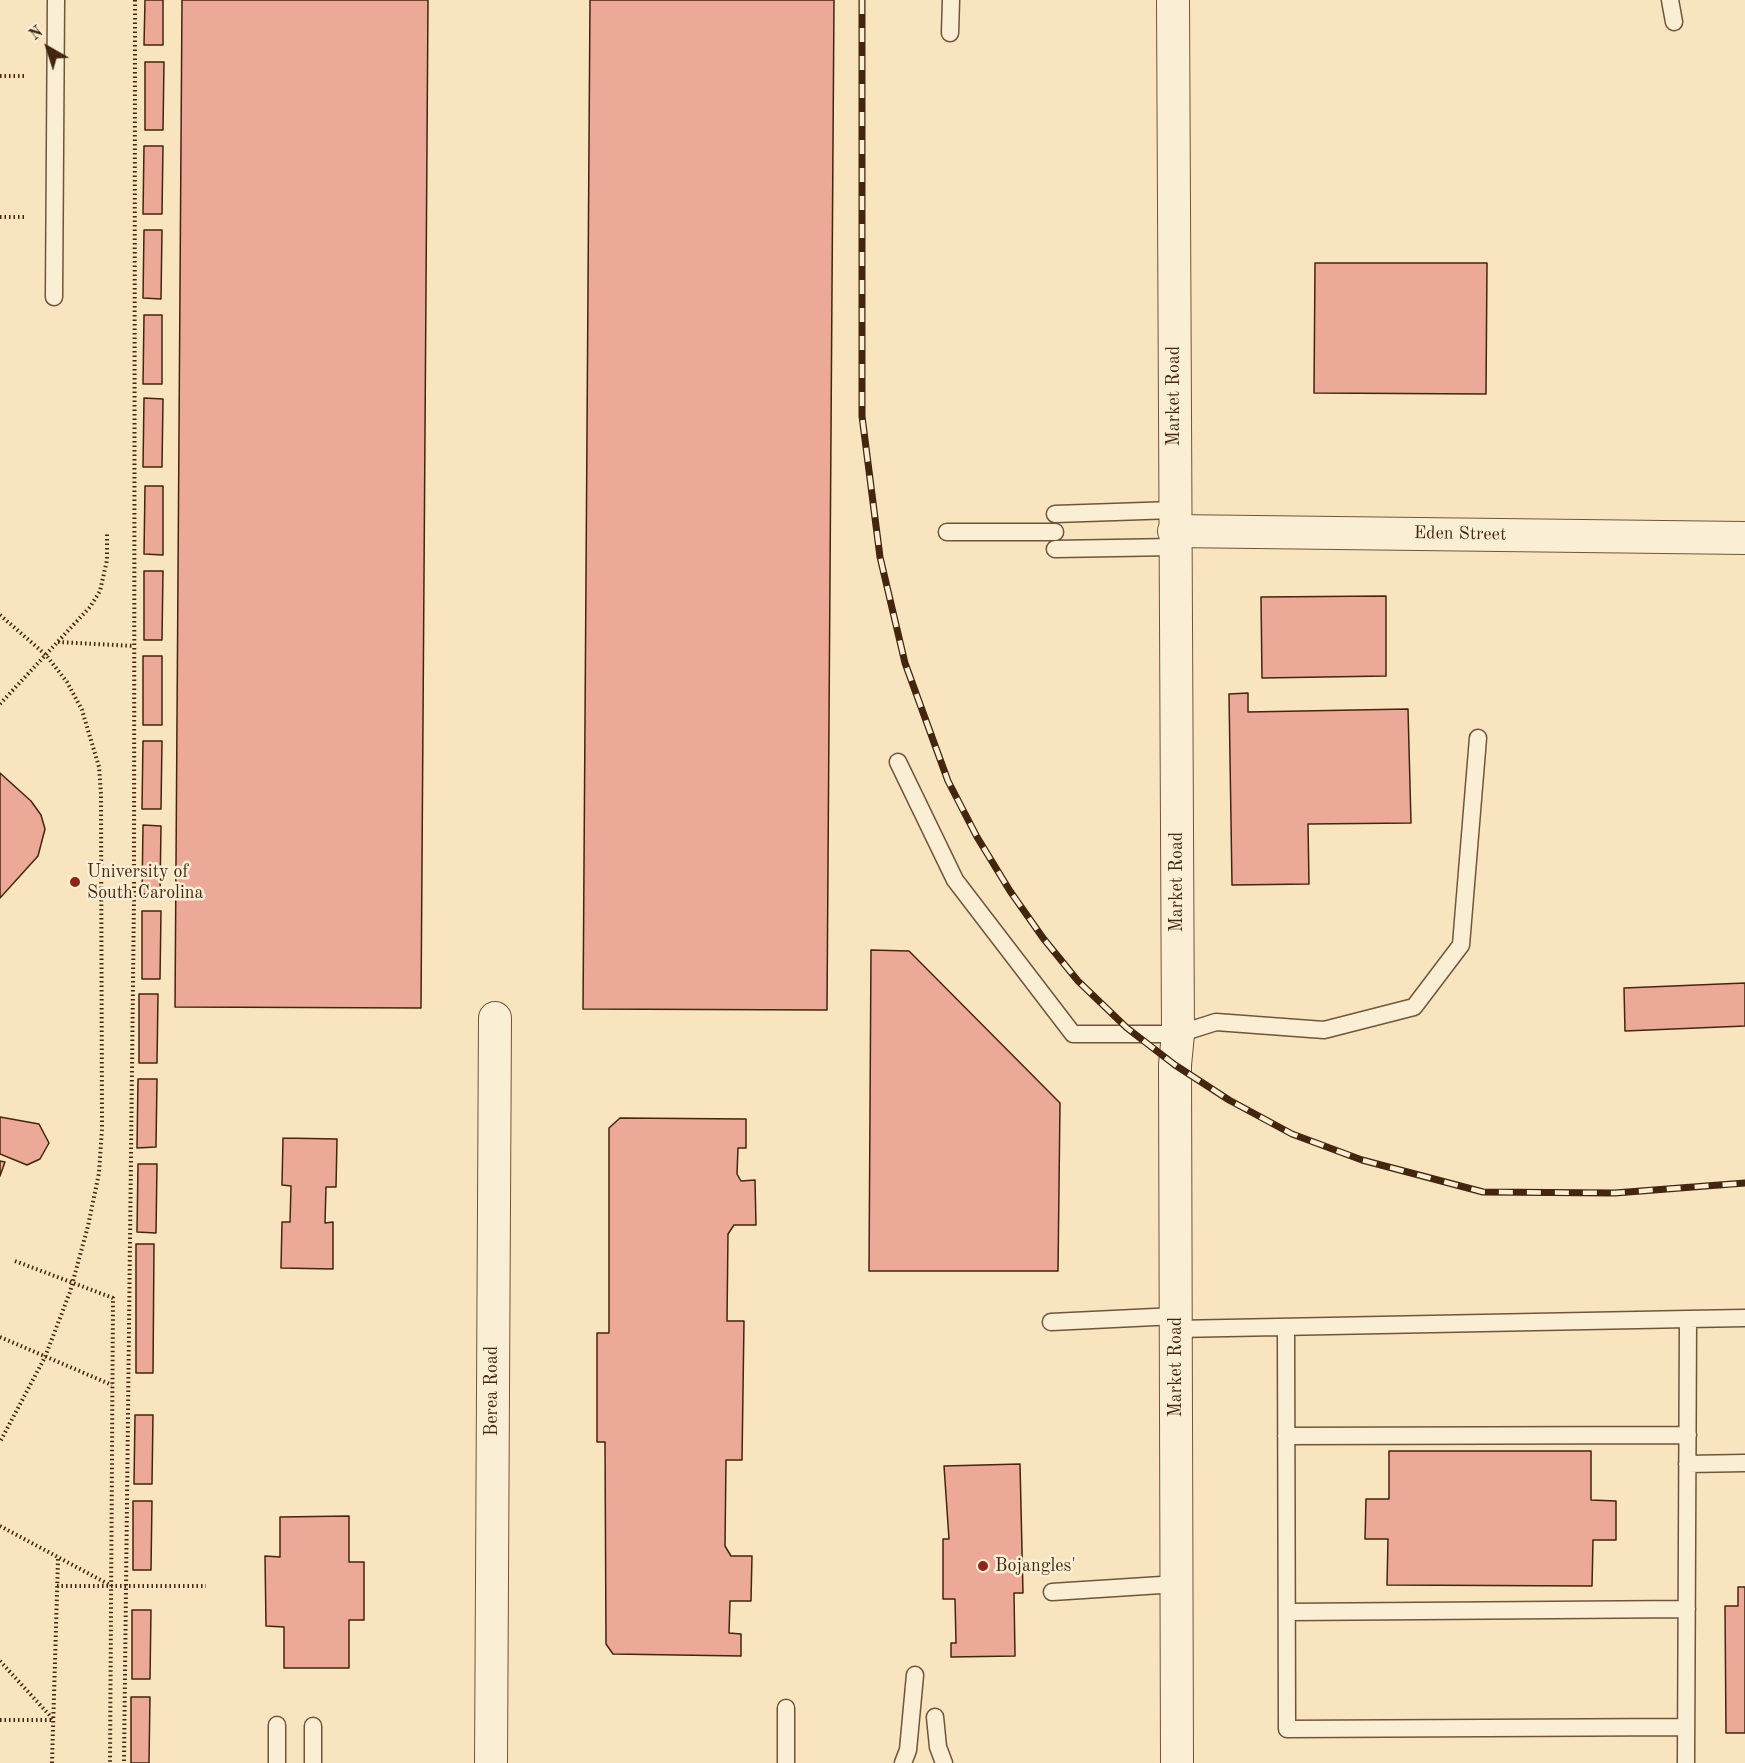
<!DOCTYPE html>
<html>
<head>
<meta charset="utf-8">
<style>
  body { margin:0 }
  #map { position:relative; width:1745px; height:1763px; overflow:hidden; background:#f8e5bf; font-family:"Old Standard TT",serif }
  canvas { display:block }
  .north { position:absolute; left:18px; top:18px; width:60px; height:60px; -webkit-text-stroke:4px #faeed5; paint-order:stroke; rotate:321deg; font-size:16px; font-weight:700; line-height:24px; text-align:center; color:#44250d }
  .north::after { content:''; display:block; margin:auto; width:21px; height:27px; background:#44250d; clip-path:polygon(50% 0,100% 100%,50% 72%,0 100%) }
</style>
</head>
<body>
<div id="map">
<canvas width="1745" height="1763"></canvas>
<div class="north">N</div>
</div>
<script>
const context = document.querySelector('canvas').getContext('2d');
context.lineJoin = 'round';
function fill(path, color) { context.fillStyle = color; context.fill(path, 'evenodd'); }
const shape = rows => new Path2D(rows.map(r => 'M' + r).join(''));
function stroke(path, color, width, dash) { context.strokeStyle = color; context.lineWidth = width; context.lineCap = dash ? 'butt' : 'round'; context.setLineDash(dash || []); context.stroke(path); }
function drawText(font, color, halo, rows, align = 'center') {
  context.font = font + ' "Old Standard TT",serif'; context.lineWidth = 5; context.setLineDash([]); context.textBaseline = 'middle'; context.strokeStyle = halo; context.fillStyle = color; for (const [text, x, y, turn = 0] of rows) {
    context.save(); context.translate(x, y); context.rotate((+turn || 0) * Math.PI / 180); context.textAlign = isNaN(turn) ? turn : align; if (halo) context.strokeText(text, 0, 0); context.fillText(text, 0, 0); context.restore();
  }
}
const building = shape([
  [145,0,163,0,163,45,144,45,145,0],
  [182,0,428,0,421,1008,175,1007,182,0],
  [590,0,834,0,827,1010,583,1009,590,0],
  [145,62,164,62,163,130,145,130,145,62],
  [144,146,163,146,162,214,143,214,144,146],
  [144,230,162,230,161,299,143,298,144,230],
  [1315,263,1487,263,1486,394,1314,393,1315,263],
  [144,315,162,315,162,384,143,384,144,315],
  [144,398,163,399,162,467,143,467,144,398],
  [145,486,163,486,163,555,144,554,145,486],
  [144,571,163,571,162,640,144,640,144,571],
  [1386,596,1386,676,1262,678,1261,597,1386,596],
  [143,656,162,656,162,725,143,725,143,656],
  [1248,693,1248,712,1408,709,1411,823,1308,824,1309,884,1232,885,1229,694,1248,693],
  [143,741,162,741,161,809,142,809,143,741],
  [0,773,31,801,41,815,45,829,38,856,0,898,0,773],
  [143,825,161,826,160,894,142,894,143,825],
  [142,911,161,911,160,979,142,979,142,911],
  [871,950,909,951,1060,1103,1058,1271,869,1271,871,950],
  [1745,983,1745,1026,1625,1031,1624,988,1745,983],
  [139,994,158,994,157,1063,139,1063,139,994],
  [138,1079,157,1079,156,1147,137,1148,138,1079],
  [0,1117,39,1124,49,1143,40,1159,27,1165,0,1154,0,1117],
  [620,1118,746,1119,746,1148,738,1148,737,1174,741,1181,755,1180,756,1225,734,1225,728,1234,727,1321,744,1321,742,1460,726,1460,725,1546,731,1556,752,1556,751,1601,730,1601,729,1633,741,1634,741,1656,613,1654,606,1644,605,1442,597,1442,597,1333,609,1333,609,1128,620,1118],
  [283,1138,337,1139,336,1187,326,1187,325,1223,333,1222,333,1269,281,1268,282,1222,290,1222,291,1186,282,1185,283,1138],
  [0,1161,5,1162,0,1176,0,1161],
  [138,1164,157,1164,156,1233,137,1232,138,1164],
  [136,1244,154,1244,153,1373,136,1373,136,1244],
  [135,1415,153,1415,152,1484,134,1484,135,1415],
  [1389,1451,1591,1451,1591,1500,1616,1501,1616,1540,1593,1540,1592,1586,1387,1585,1388,1539,1365,1539,1366,1499,1389,1499,1389,1451],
  [1020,1464,1023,1593,1014,1593,1015,1656,951,1657,951,1643,956,1643,955,1599,943,1599,943,1539,949,1539,944,1466,1020,1464],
  [133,1501,152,1501,151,1570,133,1570,133,1501],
  [349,1516,349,1562,364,1562,364,1620,349,1620,349,1668,284,1668,284,1627,266,1626,265,1556,280,1557,280,1517,349,1516],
  [1738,1587,1745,1587,1745,1733,1726,1733,1725,1606,1738,1606,1738,1587],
  [132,1610,151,1610,150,1679,132,1679,132,1610],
  [131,1697,150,1697,149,1763,131,1763,131,1697]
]);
const path = shape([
  [0,76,27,76],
  [0,217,26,217],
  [0,615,46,655,67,682,82,710,99,767,101,794,102,1128,99,1173,88,1226,70,1292,45,1357,0,1442],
  [58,642,134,646],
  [0,704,90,607,100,591,107,560,107,533],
  [15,1261,113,1298,110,1763],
  [0,1337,112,1385],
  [0,1526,110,1585],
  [57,1586,206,1586],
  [0,1661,53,1719],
  [0,1720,53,1720],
  [124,1761,134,896,135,0],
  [52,1763,58,1559]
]);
const service = shape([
  [1670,0,1674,22],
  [950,33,951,0],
  [54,297,56,0],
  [1055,514,1174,510],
  [947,532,1055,532],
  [1055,549,1174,547],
  [898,762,955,880,1073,1034,1178,1034,1216,1022,1324,1030,1414,1007,1461,945,1478,738],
  [1688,1319,1745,1318],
  [1051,1322,1176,1316],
  [1286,1327,1287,1729,1686,1727],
  [1176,1329,1688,1319,1686,1763],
  [1286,1436,1688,1435],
  [1687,1464,1745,1463],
  [1052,1592,1177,1584],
  [1287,1612,1687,1609],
  [935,1717,938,1747,944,1763],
  [277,1763,277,1725],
  [313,1763,313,1726],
  [786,1763,786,1708],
  [903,1763,908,1750,915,1675]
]);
const minor = shape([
  [1173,0,1178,1034,1175,1065,1177,1763],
  [1174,531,1745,538],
  [491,1763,495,1018]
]);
const rail = shape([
  [862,0,862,416,880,557,905,663,948,781,977,837,1010,891,1043,938,1078,981,1127,1028,1175,1065,1229,1100,1292,1134,1362,1160,1483,1192,1615,1193,1745,1183]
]);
const markers = [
  [75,882,6,"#8f2418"],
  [983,1566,6,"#8f2418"]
];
const streetNames = [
  ["Market Road",1174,396,-90],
  ["Eden Street",1460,534,1],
  ["Market Road",1177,882,-90],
  ["Market Road",1176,1367,-90],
  ["Berea Road",492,1391,-90]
];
const poiNames = [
  ["University of",87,872],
  ["South Carolina",87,893],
  ["Bojangles'",995,1566]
];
fill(building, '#eca998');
stroke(building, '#44250d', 1.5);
stroke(service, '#71553a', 19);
stroke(minor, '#71553a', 34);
stroke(path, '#44250d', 4, [1.5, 3]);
stroke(service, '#faeed5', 16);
stroke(minor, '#faeed5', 32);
stroke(rail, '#44250d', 7);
stroke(rail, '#faeed5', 4.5, [14]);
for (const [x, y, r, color] of markers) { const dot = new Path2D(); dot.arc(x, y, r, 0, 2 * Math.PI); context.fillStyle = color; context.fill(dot); stroke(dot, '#faeed5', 2); }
drawText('18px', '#44250d', '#faeed5', streetNames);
drawText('18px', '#44250d', '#faeed5', poiNames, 'left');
</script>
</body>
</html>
